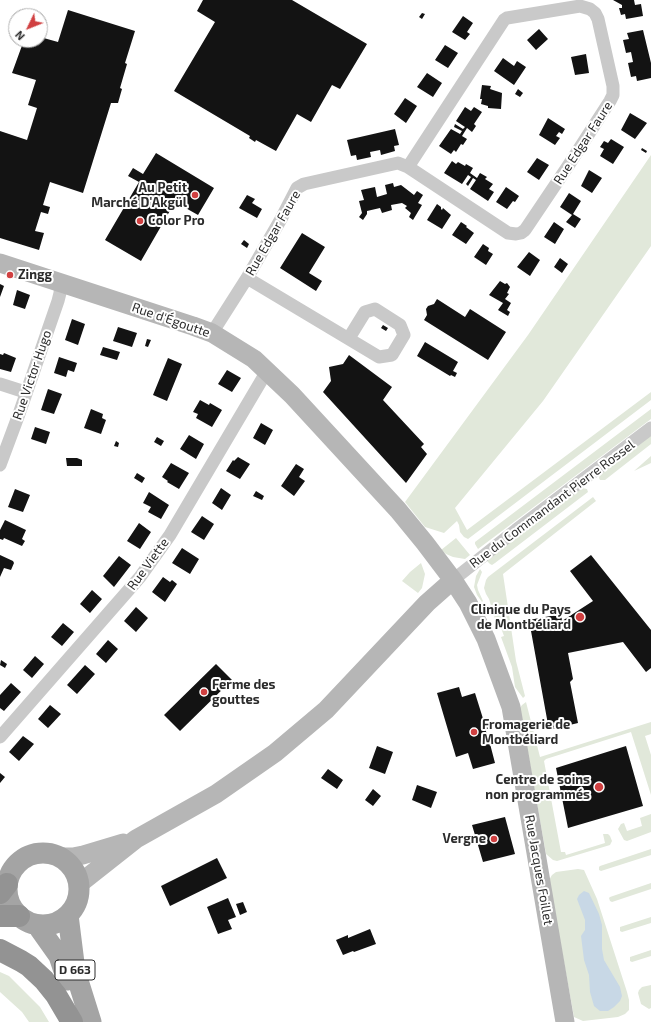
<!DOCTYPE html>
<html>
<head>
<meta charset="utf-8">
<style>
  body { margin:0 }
  #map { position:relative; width:651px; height:1022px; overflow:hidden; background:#fff; font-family:"Exo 2",sans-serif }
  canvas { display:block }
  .north { position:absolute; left:8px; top:8px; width:40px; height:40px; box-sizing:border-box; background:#fff; border:1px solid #ababab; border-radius:50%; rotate:227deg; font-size:11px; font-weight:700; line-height:16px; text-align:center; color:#2c2c2c }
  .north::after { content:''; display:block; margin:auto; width:14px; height:18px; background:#d04041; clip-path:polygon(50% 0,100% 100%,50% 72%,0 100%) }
</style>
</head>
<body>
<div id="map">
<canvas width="651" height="1022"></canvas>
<div class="north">N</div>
</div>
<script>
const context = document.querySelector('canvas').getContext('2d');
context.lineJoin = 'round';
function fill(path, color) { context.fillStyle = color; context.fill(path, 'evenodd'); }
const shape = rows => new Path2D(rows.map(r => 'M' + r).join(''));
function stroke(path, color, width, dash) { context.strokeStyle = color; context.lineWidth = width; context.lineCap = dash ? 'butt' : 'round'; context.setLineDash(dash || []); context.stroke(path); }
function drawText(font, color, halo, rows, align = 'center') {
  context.font = font + ' "Exo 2",sans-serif'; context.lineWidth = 4; context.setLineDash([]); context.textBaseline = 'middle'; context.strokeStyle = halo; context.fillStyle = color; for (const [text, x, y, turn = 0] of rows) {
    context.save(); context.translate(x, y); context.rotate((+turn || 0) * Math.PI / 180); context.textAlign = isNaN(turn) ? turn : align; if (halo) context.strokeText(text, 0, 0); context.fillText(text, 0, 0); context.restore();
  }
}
const green = shape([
  [651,155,651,246,543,401,455,508,467,530,651,392,651,400,468,539,464,537,460,532,459,525,457,521,444,533,425,527,405,502,528,335],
  [651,409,651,419,478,549,475,544,475,542],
  [651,435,651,444,605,480,600,480,599,478,600,474],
  [651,456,651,463,634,471],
  [582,488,587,489,588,492,495,563,492,565,490,564,486,560],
  [593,497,596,501,503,574,516,661,525,696,523,698,515,687,512,667,501,637,504,636,501,628,498,629,489,599,486,594,484,588,486,580,488,577],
  [456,538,470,555,465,559,453,557,446,554,441,550],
  [421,563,425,574,422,588,418,593,402,581,410,572],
  [480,569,482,572,477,585,478,590,483,601,482,602,477,595,474,587,476,576],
  [526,702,540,757,651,722,651,734,645,736,651,755,651,795,631,732,546,759,544,761,561,852,565,852,566,855,605,843,603,834,608,834,610,836,612,841,610,845,557,861,553,860,546,854,520,708,522,705],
  [651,814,651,832,627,841,624,840,618,829,621,824,624,823,627,831,642,826,640,818],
  [651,849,651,855,601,871,599,870,599,867,600,866],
  [578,869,584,870,597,899,627,992,629,1000,629,1010,625,1014,618,1017,583,1021,574,1017,549,880,552,875,556,872],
  [651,883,651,889,612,902,610,901,609,898,610,897],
  [651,917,651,923,622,932,620,931,620,927],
  [651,950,651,956,632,962,630,961,630,957],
  [0,972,9,976,40,1007,49,1022,29,1022,22,1012,0,992],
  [651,985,651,1008,649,1009,641,1004,638,993,639,990,642,987]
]);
const water = shape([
  [584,891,589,893,599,914,602,925,602,949,604,960,620,987,622,996,620,1001,614,1007,608,1011,600,1011,594,1006,590,992,589,975,584,960,581,936,585,930,585,920,577,899,579,895]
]);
const building = shape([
  [203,0,292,0,367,44,340,89,332,85,311,122,297,114,276,151,256,140,255,142,249,138,250,136,174,91,215,22,197,11],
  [613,0,634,0,635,5,641,4,643,16,626,19,625,14,621,15,619,8,622,8,622,5],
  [68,10,135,31,125,63,127,64,120,88,122,89,118,103,111,103,83,193,50,182,43,205,50,207,48,214,41,212,35,231,44,233,39,250,0,238,0,131,27,140,37,108,28,105,36,80,12,73,24,40,40,40,40,37,58,42],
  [422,13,425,14,422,19,419,17],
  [463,16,473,23,467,32,470,34,465,40,452,32],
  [539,29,548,39,536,50,527,40],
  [643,30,651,63,651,78,637,81,636,76,631,77,628,63,633,62,631,52,626,53,623,40,629,39,627,33],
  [445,45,458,53,448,68,435,60],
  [586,54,589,73,575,75,571,57],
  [503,58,514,66,517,61,526,67,514,85,494,71],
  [427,73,442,83,433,97,417,87],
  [482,85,491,86,490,89,502,93,501,109,488,108,488,106,481,104,482,99,480,99],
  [518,89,523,93,520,97,515,94],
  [405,98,417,106,406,123,394,114],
  [465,107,471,111,474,107,482,112,474,124,476,126,472,132,467,128,462,136,467,139,463,145,461,144,456,152,454,150,451,154,439,146,451,129,460,134,462,131,454,127,455,124,463,129,465,127,456,121],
  [630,113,647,123,635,139,621,130],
  [548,118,565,129,562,134,559,132,556,136,560,138,555,145,539,135],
  [395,129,399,145,394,146,395,151,381,155,380,150,370,152,371,157,357,160,356,155,351,156,347,140],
  [611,139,624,147,613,164,600,156,604,149,600,147,604,141,608,143],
  [642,148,647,151,646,153,641,150],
  [156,153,214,188,198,215,175,202,141,261,105,240,139,182,128,176,133,168,143,174],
  [537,158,549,165,539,180,527,172],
  [452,161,456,164,458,162,465,166,466,164,473,168,470,173,477,178,480,173,487,177,485,179,493,184,489,189,494,192,488,201,470,189,476,180,473,178,468,186,466,184,471,177,468,175,462,184,444,173],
  [589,170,602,178,592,193,581,186],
  [393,183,394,187,401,185,414,195,417,191,423,195,418,203,422,205,413,220,409,217,411,213,405,208,407,206,402,203,391,205,392,210,382,213,380,208,367,211,367,214,363,220,359,217,362,213,359,201,364,200,361,190,375,187,377,197,387,194,385,185],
  [506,187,519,196,515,202,513,201,507,209,496,202],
  [569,193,581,201,573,214,581,219,575,228,566,222,572,215,560,207],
  [247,195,255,199,252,203,262,209,257,218,239,208],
  [437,204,441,207,441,209,442,210,443,208,451,215,442,229,427,220],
  [461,222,467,226,466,227,474,233,466,244,452,235],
  [554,222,564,229,555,244,544,237],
  [302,233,325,247,309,273,322,281,316,291,280,268],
  [244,240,249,244,247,248,241,244],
  [483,244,489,248,488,251,493,254,486,265,474,257],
  [529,252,540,260,530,276,517,267],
  [560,258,568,264,562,273,554,267],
  [500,281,505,284,507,283,510,287,507,293,509,294,505,299,511,303,507,310,510,312,508,316,498,310,503,303,489,295],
  [0,284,4,286,0,297],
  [17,290,30,295,25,309,13,305],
  [437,299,465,317,470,309,506,332,488,360,424,320,427,315,426,309,428,306,434,304],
  [72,319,85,324,78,345,65,340],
  [383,325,388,328,386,331,381,328],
  [118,327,137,333,132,347,113,341],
  [147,339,151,340,148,347,145,346],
  [425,342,458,362,453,371,457,373,455,377,451,375,450,376,417,356],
  [103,347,120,352,117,360,100,355],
  [4,353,16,358,11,372,0,369,0,354,3,355],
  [349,355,392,387,383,400,424,444,421,447,427,454,406,483,323,392,331,381,329,367,343,364],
  [59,357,77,363,74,372,68,370,66,377,54,373],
  [168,358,182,364,167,401,153,395],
  [227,370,241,378,232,392,218,384],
  [48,389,62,394,54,414,41,410],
  [200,400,209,405,210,403,222,410,212,427,196,418,198,414,193,412],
  [91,409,103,414,102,418,106,420,101,434,84,428],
  [261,423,273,430,265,445,253,438],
  [35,427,50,432,46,444,31,439],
  [189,435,204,444,196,459,180,449],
  [157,437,164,441,161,446,154,442],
  [116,441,119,443,118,447,114,446],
  [238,457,250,464,240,479,226,471,233,460,234,461],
  [66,458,77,458,82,460,82,466,67,466],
  [171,463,189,473,179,489,167,482,168,481,162,477],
  [296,464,304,469,299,477,305,481,294,496,281,486],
  [137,473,145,478,142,483,134,478],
  [221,488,231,495,222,510,212,503],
  [15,489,30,495,23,512,8,507],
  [256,491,264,496,262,500,253,496],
  [149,492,169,505,161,519,148,512,151,507,143,503],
  [202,516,214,524,204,540,191,532],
  [5,520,26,530,22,539,25,541,22,546,4,538,3,540,0,539,0,530],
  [139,523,151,532,140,549,127,541],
  [182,548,199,559,190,574,172,563],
  [0,555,13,561,14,563,11,570,4,568,0,577],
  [591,555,651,630,651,668,646,672,623,642,568,653,573,679,570,682,578,723,549,730,529,620,561,614,562,621,593,601,570,571],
  [119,556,131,565,114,587,103,576],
  [163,577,170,582,172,580,177,584,165,602,152,592],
  [92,590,102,599,90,613,80,604],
  [136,607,148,618,136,632,124,621],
  [63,623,74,632,62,646,51,637],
  [108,640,118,649,106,663,96,654],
  [35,656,44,664,32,678,23,670],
  [1,660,7,664,5,668,0,665],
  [216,664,232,680,180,731,164,715],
  [85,665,95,674,77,694,67,685],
  [11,683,21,692,4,711,0,708,0,695],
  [459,687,462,697,475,693,485,725,487,724,488,729,485,729,488,736,491,736,492,740,489,740,495,763,473,769,468,753,456,757,437,693],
  [50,705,61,714,48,728,38,719],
  [23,736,34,744,19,761,9,752],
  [377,746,393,752,385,774,369,768],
  [626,746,643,806,568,828,556,768],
  [328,769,343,780,337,789,321,778],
  [0,773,5,777,0,783],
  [417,785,437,792,431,808,412,800],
  [373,789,381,796,373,806,365,800],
  [505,817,515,854,483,862,472,825],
  [217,858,227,878,170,906,161,886],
  [228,898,236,917,228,920,232,929,218,934,207,907],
  [243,902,247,912,240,915,236,904],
  [370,929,376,944,354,952,353,951,343,955,336,940,348,935,348,938]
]);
const street = shape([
  [247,278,379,357,392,355,404,335,400,325,375,309,365,312,349,338],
  [212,333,247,278,281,219,297,188,304,184,398,163,408,167,508,233,516,234,521,233,525,230,568,166,610,101,613,95,613,86,598,19,595,13,590,9,580,6,507,18,504,20,408,167],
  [0,384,22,391,26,394],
  [0,465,19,414,58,301,60,293,61,283],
  [453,580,516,530,651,428],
  [0,737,140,577,170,535,267,371]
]);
const secondary = shape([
  [0,263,193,326,212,333,254,359,292,395,398,510,425,543,453,580,468,603,486,639,511,707,565,1022],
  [59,857,73,857,83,855,123,843],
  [79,884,136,839,216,794,275,753,326,710,427,603,453,580]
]);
const primary = shape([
  '7 889a36 36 0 1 1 72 0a36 36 0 1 1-72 0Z',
  [68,915,75,971,91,1022],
  [37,925,59,956,67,980]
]);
const highway = shape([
  [0,893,7,884],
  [0,916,19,916],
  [0,950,21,961,29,966,44,980,56,995,72,1022]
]);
const markers = [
  [195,195,4,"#d04041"],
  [140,221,4,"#d04041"],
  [10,275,4,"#d04041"],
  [580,617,5,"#d04041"],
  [204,692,4,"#d04041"],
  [474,732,4,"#d04041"],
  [599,787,5,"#d04041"],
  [494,839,4,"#d04041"]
];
const shields = [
  [75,970,40]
];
const shieldNames = [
  ["D 663",75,970]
];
const streetNames = [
  ["Rue Edgar Faure",583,143,-57],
  ["Rue Edgar Faure",273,233,-60],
  ["Rue d'Égoutte",171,320,19],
  ["Rue Victor Hugo",32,375,-71],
  ["Rue du Commandant Pierre Rossel",552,504,-37],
  ["Rue Viette",148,564,-54],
  ["Rue Jacques Foillet",539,870,80]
];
const poiNames = [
  ["Au Petit",187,188],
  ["Marché D'Akgül",187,203],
  ["Color Pro",148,221,"left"],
  ["Zingg",18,275,"left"],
  ["Clinique du Pays",571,610],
  ["de Montbéliard",571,625],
  ["Ferme des",212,685,"left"],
  ["gouttes",212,700,"left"],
  ["Fromagerie de",482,725,"left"],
  ["Montbéliard",482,740,"left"],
  ["Centre de soins",590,780],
  ["non programmés",590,795],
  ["Vergne",486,839]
];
fill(green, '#e1e8da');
fill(water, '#c8d8e6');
fill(building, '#131313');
stroke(street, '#c9c9c9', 13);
stroke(secondary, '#b6b6b6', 19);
stroke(primary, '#a4a4a4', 21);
stroke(highway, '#939393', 22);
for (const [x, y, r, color] of markers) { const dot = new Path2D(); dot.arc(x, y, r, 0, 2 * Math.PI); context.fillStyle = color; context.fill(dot); stroke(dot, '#fff', 1.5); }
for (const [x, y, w] of shields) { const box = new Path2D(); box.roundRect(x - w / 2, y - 10, w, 20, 3); context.fillStyle = '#fff'; context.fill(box); stroke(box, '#2c2c2c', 1); }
drawText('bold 12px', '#2c2c2c', null, shieldNames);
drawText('13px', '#2c2c2c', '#fff', streetNames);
drawText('bold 13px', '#2c2c2c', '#fff', poiNames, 'right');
</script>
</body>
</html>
